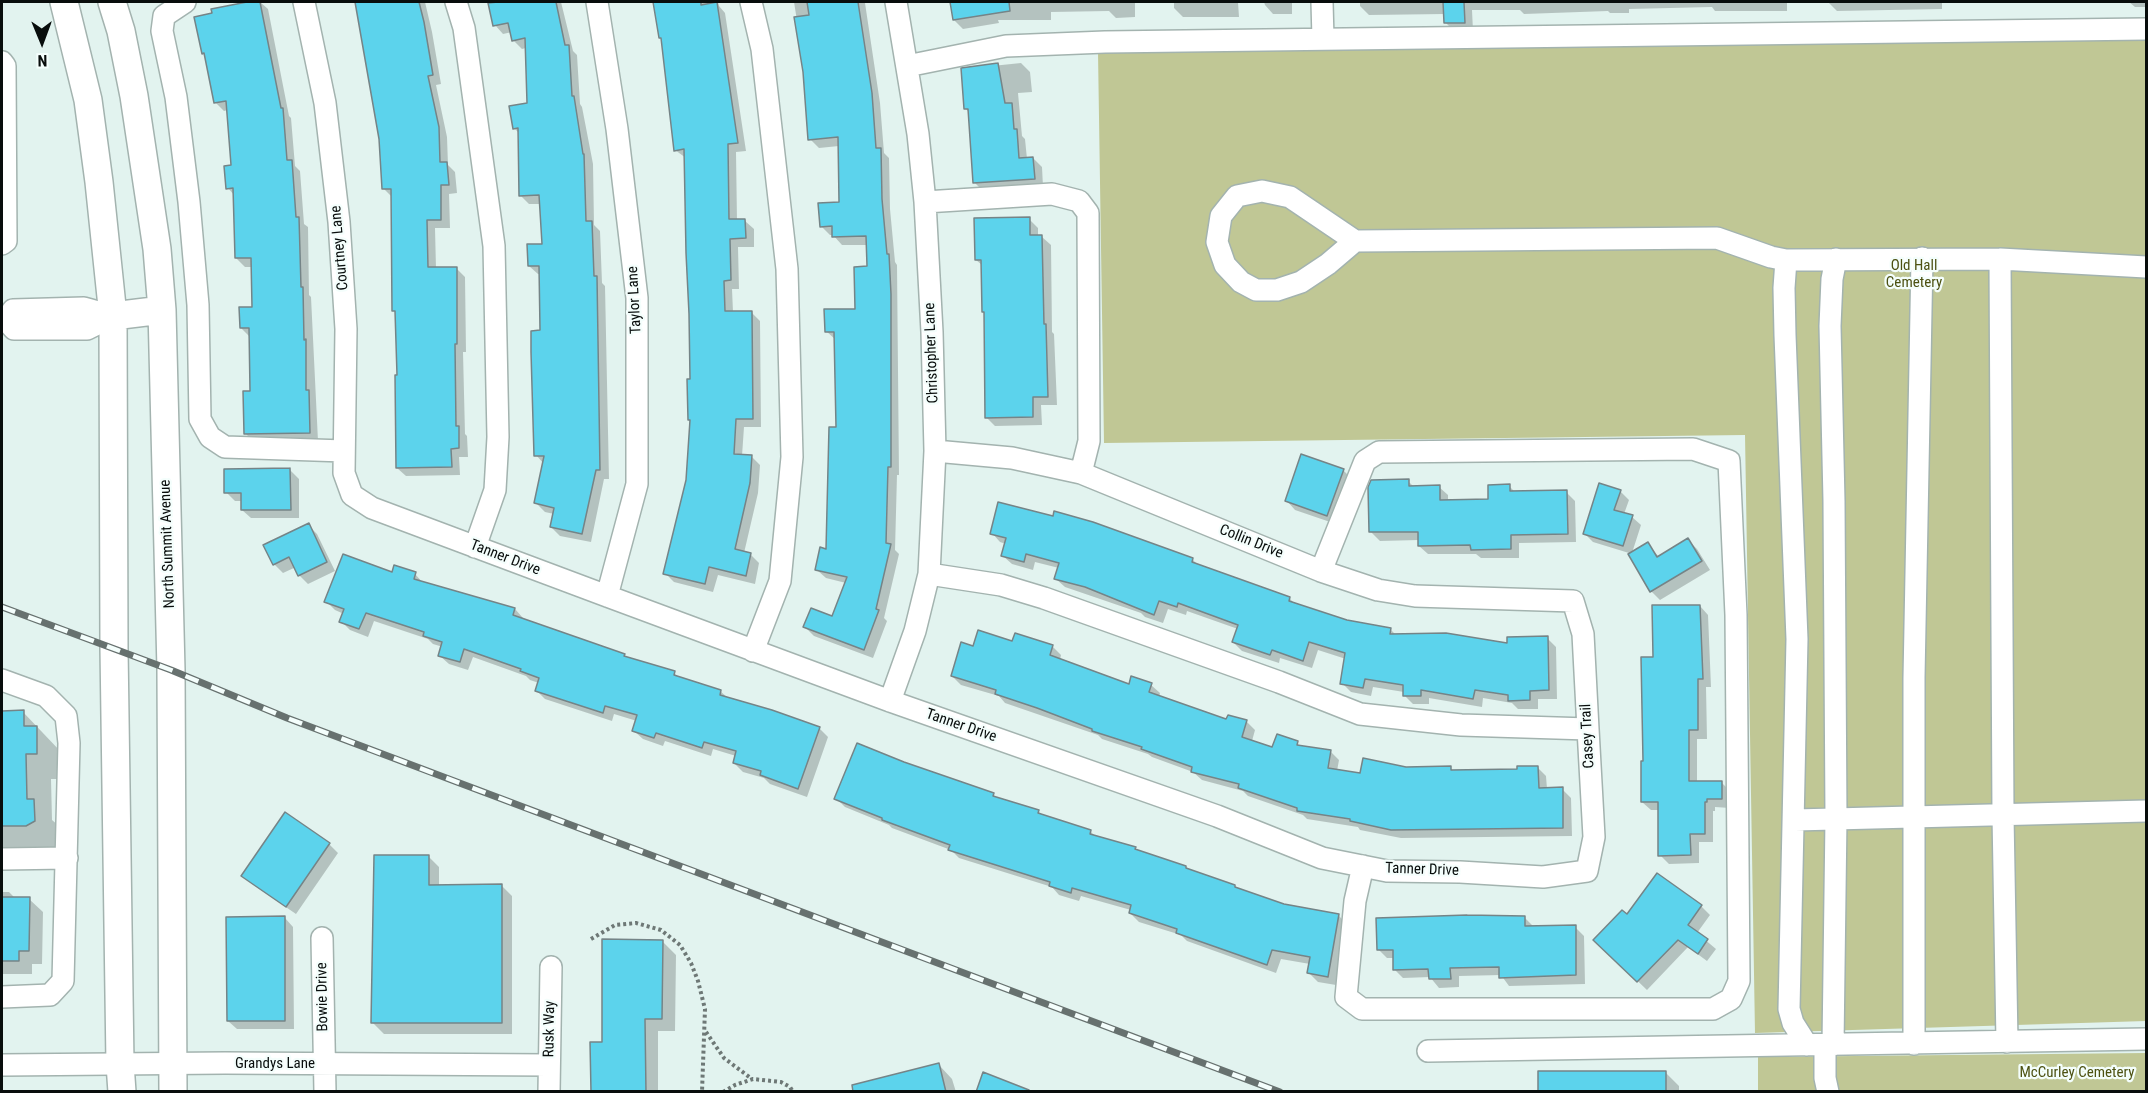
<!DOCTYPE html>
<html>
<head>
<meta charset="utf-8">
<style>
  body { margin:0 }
  #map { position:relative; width:2148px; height:1093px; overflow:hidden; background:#e2f3ef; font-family:"Roboto Condensed",sans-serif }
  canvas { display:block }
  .frame { position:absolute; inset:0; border:3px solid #080d0c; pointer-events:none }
  .north { position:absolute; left:12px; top:12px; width:60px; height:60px; -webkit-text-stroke:4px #f4fefc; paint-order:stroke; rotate:179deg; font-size:16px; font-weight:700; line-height:24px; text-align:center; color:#080d0c }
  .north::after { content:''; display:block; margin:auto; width:21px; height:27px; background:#080d0c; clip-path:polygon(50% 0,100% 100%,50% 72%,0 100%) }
</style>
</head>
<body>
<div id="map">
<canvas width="2148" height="1093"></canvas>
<div class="frame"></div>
<div class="north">N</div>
</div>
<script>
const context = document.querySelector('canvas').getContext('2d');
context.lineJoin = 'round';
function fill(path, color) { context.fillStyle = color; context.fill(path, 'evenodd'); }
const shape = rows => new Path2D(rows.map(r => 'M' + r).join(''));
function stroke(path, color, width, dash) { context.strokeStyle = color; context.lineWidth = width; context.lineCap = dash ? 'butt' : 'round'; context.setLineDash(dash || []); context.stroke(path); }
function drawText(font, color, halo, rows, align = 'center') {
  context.font = font + ' "Roboto Condensed",sans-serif'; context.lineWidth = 4.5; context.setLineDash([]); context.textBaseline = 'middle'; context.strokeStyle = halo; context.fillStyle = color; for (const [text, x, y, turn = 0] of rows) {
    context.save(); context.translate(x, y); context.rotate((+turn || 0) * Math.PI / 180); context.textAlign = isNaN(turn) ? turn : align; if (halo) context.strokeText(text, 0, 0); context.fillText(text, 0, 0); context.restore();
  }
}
const green = shape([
  [2146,40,2146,1021,1755,1033,1745,435,1104,443,1098,52],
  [2146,1053,2146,1091,1758,1091,1758,1057]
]);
const shadow = shape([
  [255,2,260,2,268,9,289,116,291,118,295,166,300,171,304,224,308,227,309,295,311,297,318,441,254,442,245,433,251,393,250,337,241,328,254,308,253,267,245,267,236,258,234,195,228,188,232,167,228,110,224,111,215,102,207,56,203,53,214,14,213,10],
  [355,2,425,2,432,32,441,84,436,85,447,137,448,165,455,172,457,193,449,194,450,228,435,228,436,269,456,268,465,277,466,352,463,352,465,434,467,436,468,457,459,457,460,475,406,476,397,468,397,314,394,310,392,197,384,189,381,139,366,46],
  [491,2,561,2,573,51,577,55,580,104,582,107,593,164,594,225,600,231,602,283,605,286,609,479,604,479,591,542,560,536,551,527,554,514,545,512,536,503,544,464,536,455,542,332,541,274,538,274,529,266,543,245,541,204,529,204,520,195,519,133,514,128,529,105,526,48,522,49,513,40,512,32,503,34,495,25],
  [654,2,718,2,719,6,725,13,746,151,736,152,737,221,745,221,754,229,754,247,738,247,739,289,732,289,733,312,751,312,760,321,761,427,744,427,742,456,751,456,760,465,758,493,744,553,751,555,759,563,755,584,718,575,713,592,674,582,665,573,687,480,692,380,686,158,675,150,663,39],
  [794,2,865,3,880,103,884,153,889,158,890,209,895,262,897,265,899,475,897,475,895,550,899,554,884,618,887,621,873,658,814,636,805,627,833,618,846,583,826,578,817,570,828,551,837,428,836,340,826,331,857,310,868,268,868,245,842,245,833,235,830,235,821,226,840,203,839,146,819,148,810,139,805,71],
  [951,2,1249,2,1238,2,1239,17,1183,17,1174,8,1174,2,1135,3,1135,17,1116,18,1109,11,1051,12,1051,20,998,20,999,23,963,29,954,20],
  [1264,2,1292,2,1292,14,1273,14,1265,5],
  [1360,2,1787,2,1787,11,1715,11,1712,7,1629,9,1629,13,1610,13,1608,11,1524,14,1520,10,1472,10,1473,31,1454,31,1445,22,1445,14,1369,15,1360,6],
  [1828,2,1942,2,1942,9,1837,11],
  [2129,2,2146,2,2146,7,2135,7],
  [1021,63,1030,72,1032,92,1018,93,1022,136,1025,139,1027,159,1033,158,1042,167,1043,187,983,191,974,182,969,112,966,109,963,69],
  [1029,219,1038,228,1038,237,1042,237,1051,245,1052,332,1054,334,1057,405,1041,405,1042,425,995,426,986,417,985,314,983,312,982,265,976,260],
  [290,470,299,479,299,518,251,518,242,510,242,501,235,501,226,492],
  [1343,470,1352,479,1336,524,1295,510,1287,501],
  [1408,481,1414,487,1439,487,1448,495,1448,501,1490,500,1509,486,1516,493,1566,492,1575,501,1576,542,1519,543,1519,558,1481,558,1476,554,1428,554,1419,546,1419,540,1380,541,1371,532],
  [1620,491,1629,500,1624,514,1632,517,1641,525,1632,553,1648,544,1659,557,1688,540,1697,549,1710,570,1660,600,1651,591,1629,553,1593,542,1584,533],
  [1054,518,1093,523,1193,560,1199,566,1289,598,1297,606,1346,622,1390,629,1397,636,1508,645,1547,638,1556,647,1557,699,1538,699,1538,709,1518,709,1512,703,1483,698,1482,707,1429,698,1429,704,1413,704,1404,695,1404,692,1373,687,1371,696,1351,692,1342,683,1346,659,1318,650,1312,668,1280,658,1279,663,1242,651,1233,642,1238,629,1187,611,1186,615,1168,609,1163,623,1145,617,1141,613,1065,587,1056,579,1059,568,1035,562,1033,570,1012,564,1003,556,1006,544,1000,542,992,533],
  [308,525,317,534,335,571,308,584,299,575,296,567,283,573,274,564],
  [393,574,415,574,424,584,515,609,523,618,523,620,624,655,627,659,674,673,679,678,720,691,728,698,771,711,820,729,828,737,807,797,770,784,764,778,743,772,734,763,736,756,713,749,711,756,665,741,663,746,643,739,634,731,637,721,614,714,612,721,545,699,536,690,539,683,530,680,526,676,473,657,468,670,449,664,440,656,443,647,433,644,428,639,374,621,368,637,350,630,341,621,344,614,335,610,326,601],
  [1700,606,1708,615,1711,687,1706,687,1707,739,1697,739,1697,782,1721,782,1730,791,1730,808,1715,807,1715,811,1713,811,1713,842,1699,842,1699,863,1669,864,1660,855,1659,810,1651,810,1642,802,1654,658],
  [1016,635,1053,647,1061,655,1060,660,1130,686,1151,685,1160,693,1159,697,1227,721,1246,721,1255,730,1252,741,1273,749,1297,743,1301,747,1330,751,1339,760,1337,771,1361,775,1406,768,1450,768,1454,771,1519,770,1538,768,1546,776,1547,789,1562,789,1571,798,1572,836,1401,838,1360,830,1358,827,1307,819,1303,815,1248,796,1243,791,1202,780,1193,772,1152,757,1148,754,1102,739,1098,735,1005,703,999,696,961,685,952,676,974,647,1013,642],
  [2,712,23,712,62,753,63,779,51,779,52,820,59,826,60,847,52,851,2,852],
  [903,763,993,794,998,800,1038,811,1043,816,1090,831,1097,838,1135,848,1138,852,1284,906,1338,915,1347,924,1336,985,1318,982,1309,973,1310,964,1281,959,1276,973,1187,941,1181,935,1139,922,1130,913,1131,910,1081,896,1079,901,1059,895,1052,887,959,858,951,850,892,828,889,825,845,807,836,798],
  [286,814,329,844,338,853,296,914,252,884,243,875],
  [428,856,439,867,439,886,501,885,512,896,512,1034,384,1034,373,1023],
  [1657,875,1701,906,1710,915,1697,933,1716,949,1707,961,1688,947,1647,990,1595,940,1627,916],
  [2,892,9,892,15,898,29,899,43,912,42,964,32,964,32,974,2,974],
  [1524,917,1533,926,1575,927,1584,936,1585,984,1509,986,1501,975,1459,976,1459,987,1439,988,1430,977,1403,978,1394,969,1394,958,1387,958,1378,949],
  [285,918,293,927,294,1029,237,1029,228,1021],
  [662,941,676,955,675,1031,658,1031,658,1092,592,1092,603,1044],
  [939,1065,952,1079,956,1092,869,1092],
  [1666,1073,1679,1086,1679,1092,1539,1092]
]);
const building = shape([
  [247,2,260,2,281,108,283,108,287,160,292,160,296,217,299,217,301,287,303,287,304,340,306,339,306,390,309,390,310,433,244,434,243,391,250,391,249,328,240,328,239,307,252,307,251,258,235,258,233,188,226,189,224,166,231,165,226,101,214,103,204,53,202,54,194,17,212,13,211,9,247,2],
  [355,2,419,2,424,22,433,75,428,76,439,127,440,162,447,162,449,185,441,185,441,220,427,220,428,267,457,267,457,344,455,344,456,426,459,426,459,448,451,449,452,467,396,468,395,375,397,375,395,311,392,311,391,189,382,189,379,139,355,2],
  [498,2,556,2,565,45,569,45,572,96,574,96,583,154,584,154,586,221,592,221,594,276,597,276,600,470,596,470,582,534,550,527,554,508,534,503,544,456,534,456,531,352,531,331,540,330,539,266,528,266,527,244,542,244,539,195,519,196,518,128,513,129,509,106,527,103,525,38,512,41,508,23,493,26,488,3,498,2],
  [653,2,701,2,701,5,717,2,738,143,728,144,729,219,745,219,746,238,730,239,731,280,724,281,725,311,752,311,753,419,736,419,734,454,752,455,750,483,735,549,751,553,746,576,709,567,705,584,663,574,686,480,690,420,688,420,687,379,690,379,689,314,686,253,684,149,674,151,661,38,659,38,653,2],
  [807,2,858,2,872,93,876,148,881,148,882,199,887,254,889,254,891,294,891,467,888,467,886,543,891,544,876,609,879,610,864,650,803,627,811,608,832,616,847,577,815,570,820,547,826,549,829,427,836,427,834,332,825,332,824,309,855,309,854,267,867,266,866,236,832,237,832,226,820,227,818,203,839,202,838,137,808,140,803,72,794,17,809,15,807,2],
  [950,2,1009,2,1010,11,953,20,950,2],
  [1443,2,1464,2,1465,23,1444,23,1443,2],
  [998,63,1005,103,1012,103,1014,129,1017,129,1019,158,1033,157,1035,179,973,183,968,109,964,109,961,68,998,63],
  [1030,217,1030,235,1042,235,1044,324,1046,324,1048,397,1033,397,1033,417,985,418,984,312,982,312,981,260,975,260,974,218,1030,217],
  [1301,454,1344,469,1327,516,1285,501,1301,454],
  [290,468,291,510,241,510,241,493,224,493,224,469,290,468],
  [1409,479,1409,486,1440,485,1440,500,1488,499,1488,485,1510,484,1510,491,1567,490,1568,534,1511,535,1511,549,1471,550,1470,545,1418,546,1418,532,1369,532,1368,487,1371,480,1409,479],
  [1599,483,1621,490,1614,510,1633,515,1623,546,1583,534,1599,483],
  [998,502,1053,516,1054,511,1093,522,1193,558,1192,562,1290,597,1289,601,1347,620,1391,628,1390,634,1446,633,1507,643,1507,637,1548,636,1549,690,1530,691,1530,700,1508,701,1508,695,1475,690,1473,699,1421,690,1421,696,1403,696,1403,685,1365,679,1363,688,1340,684,1345,653,1309,642,1303,661,1272,650,1270,655,1232,642,1238,625,1178,603,1177,607,1159,601,1154,615,1085,587,1054,579,1059,563,1026,554,1024,562,1001,556,1006,538,990,534,998,502],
  [309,523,327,562,298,576,289,557,273,565,263,545,309,523],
  [1688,538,1702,561,1650,592,1628,554,1648,542,1657,557,1688,538],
  [343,554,392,572,394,565,416,572,414,579,515,608,513,615,625,654,624,656,675,671,674,675,721,690,720,695,772,710,820,727,798,789,760,775,761,771,733,763,736,751,704,742,702,748,656,733,654,738,632,731,637,715,605,706,603,713,535,691,539,678,520,671,521,669,464,649,460,662,438,656,442,642,423,636,424,632,366,613,359,629,339,622,344,609,324,602,343,554],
  [1652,605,1700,605,1703,679,1698,679,1698,730,1689,730,1689,781,1722,781,1722,799,1707,799,1707,802,1705,802,1705,834,1690,834,1691,855,1658,856,1658,802,1641,802,1641,761,1643,761,1641,657,1653,657,1652,605],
  [978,630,1012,641,1015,633,1053,645,1050,655,1129,684,1131,676,1152,683,1149,692,1226,719,1228,715,1247,720,1242,737,1272,747,1277,734,1298,741,1297,745,1331,750,1328,768,1360,773,1363,758,1406,767,1451,766,1451,770,1517,769,1517,766,1538,766,1539,788,1563,787,1563,828,1391,830,1350,821,1350,819,1297,811,1297,808,1238,788,1239,784,1191,772,1192,767,1141,749,1142,747,1092,731,1092,729,1037,708,995,694,996,690,951,676,961,642,973,646,978,630],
  [24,710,24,726,37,726,37,754,26,754,27,799,34,799,35,821,26,826,2,826,2,711,24,710],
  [857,743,904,762,994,793,993,796,1039,810,1038,813,1091,830,1090,834,1136,847,1135,849,1186,866,1186,868,1235,885,1235,887,1284,904,1339,914,1328,977,1307,973,1310,957,1272,950,1267,965,1176,933,1177,929,1129,913,1131,905,1072,888,1071,893,1049,886,1050,882,948,850,950,845,882,820,882,818,834,799,857,743],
  [285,812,330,843,286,907,241,876,285,812],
  [374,855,429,855,429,885,502,884,502,1023,371,1023,374,855],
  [1657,873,1702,905,1688,925,1708,939,1698,954,1678,940,1637,982,1593,940,1622,910,1627,914,1657,873],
  [2,897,30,897,29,951,19,951,19,961,2,961,2,897],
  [1467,915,1525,916,1525,926,1576,925,1576,975,1499,978,1499,967,1450,968,1451,979,1429,979,1428,969,1393,970,1393,950,1377,950,1376,918,1467,915],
  [285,916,285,1021,227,1021,226,917,285,916],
  [602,939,663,940,662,1019,645,1019,646,1092,591,1092,590,1042,602,1042,602,939],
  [939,1063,946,1092,853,1092,852,1085,939,1063],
  [1538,1071,1666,1071,1666,1092,1538,1092,1538,1071],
  [983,1072,1029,1090,1029,1092,976,1092,983,1072]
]);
const path = shape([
  [591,939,615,925,636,923,661,930,680,945,691,963,698,981,705,1009,702,1092],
  [706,1032,724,1058,752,1079],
  [723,1092,735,1085,753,1079,781,1082,790,1087,793,1092]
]);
const minor = shape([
  [185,2,164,16,162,31,176,97,189,202,198,305,200,419,210,437,225,447,344,451],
  [304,2,325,103,339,222,346,329,344,473,352,495,372,508,607,596,890,701,1217,816,1322,858,1387,871,1460,872,1543,877,1587,871,1594,837,1588,729,1583,634,1573,601,1415,596,1378,590,1321,571,1081,473,1012,458,935,451],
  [456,2,464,28,494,246,498,437,495,490,475,547],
  [597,2,617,129,637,298,637,484,607,596],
  [751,2,762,49,787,269,792,457,780,581,753,651],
  [1322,2,1323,39],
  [2,62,5,66,6,241,2,244],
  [907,66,1006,46,1105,42,2146,29],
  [925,202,1052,194,1079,201,1088,213,1089,441,1081,473],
  [1355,241,1328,264,1301,282,1277,290,1256,290,1241,282,1225,265,1217,242,1221,216,1237,196,1262,191,1290,197,1355,241,1717,238,1771,257,1786,260,2000,259,2146,267],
  [2000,259,2003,815,2007,1042],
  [1786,260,1784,288,1785,335,1797,639,1789,1009,1793,1023,1807,1045],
  [6,320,14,329,87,329,113,316],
  [6,320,13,310,84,308,113,316],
  [1321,571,1365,461,1379,452,1693,449,1729,461,1736,615,1739,981,1731,999,1713,1009,1362,1009,1346,997,1355,901,1363,866],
  [929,574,1001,585,1044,598,1279,682,1360,714,1461,725,1588,729],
  [2,680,46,696,66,716,69,743,63,981,50,995,2,997],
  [890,701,915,631,929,574,935,451,932,332,925,202,918,134,896,2],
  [1795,820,2146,811],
  [2,859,67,858],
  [322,938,325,1092],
  [1914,1044,1914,678,1922,258],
  [1825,1045,1825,1078,1828,1092],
  [1833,1045,1836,818,1834,501,1830,326,1832,279,1836,259],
  [1428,1051,2146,1039],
  [2,1065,225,1063,549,1065],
  [549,1092,551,967]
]);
const major = shape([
  [64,2,88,100,99,182,113,316,114,648,120,1064,122,1092],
  [112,2,121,31,134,96,157,249,162,310,171,670,173,1092],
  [113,316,162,310]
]);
const rail = shape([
  [2,607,171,670,287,718,1280,1092]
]);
const streetNames = [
  ["Courtney Lane",340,248,-95],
  ["Taylor Lane",635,300,-93],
  ["Christopher Lane",932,353,-92],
  ["Collin Drive",1251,542,22],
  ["North Summit Avenue",168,544,-92],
  ["Tanner Drive",505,558,21],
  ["Tanner Drive",961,726,19],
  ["Casey Trail",1588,736,-93],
  ["Tanner Drive",1422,870,2],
  ["Bowie Drive",323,997,-91],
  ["Rusk Way",550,1029,-89],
  ["Grandys Lane",275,1064]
];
const parkNames = [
  ["Old Hall",1914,266],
  ["Cemetery",1914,283],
  ["McCurley Cemetery",2077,1073]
];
fill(green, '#c0c795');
fill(shadow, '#0003');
fill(building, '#5cd3ec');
stroke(building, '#758487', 1.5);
stroke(minor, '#a3b3af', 24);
stroke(major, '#a3b3af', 30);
stroke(path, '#6e7876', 4, [3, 3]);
stroke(minor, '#fff', 21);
stroke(major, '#fff', 27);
stroke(rail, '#67716f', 7);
stroke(rail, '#f4fefc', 4.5, [14]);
drawText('15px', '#080d0c', '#f4fefc', streetNames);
drawText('15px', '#4c5111', '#f4fefc', parkNames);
</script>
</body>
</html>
